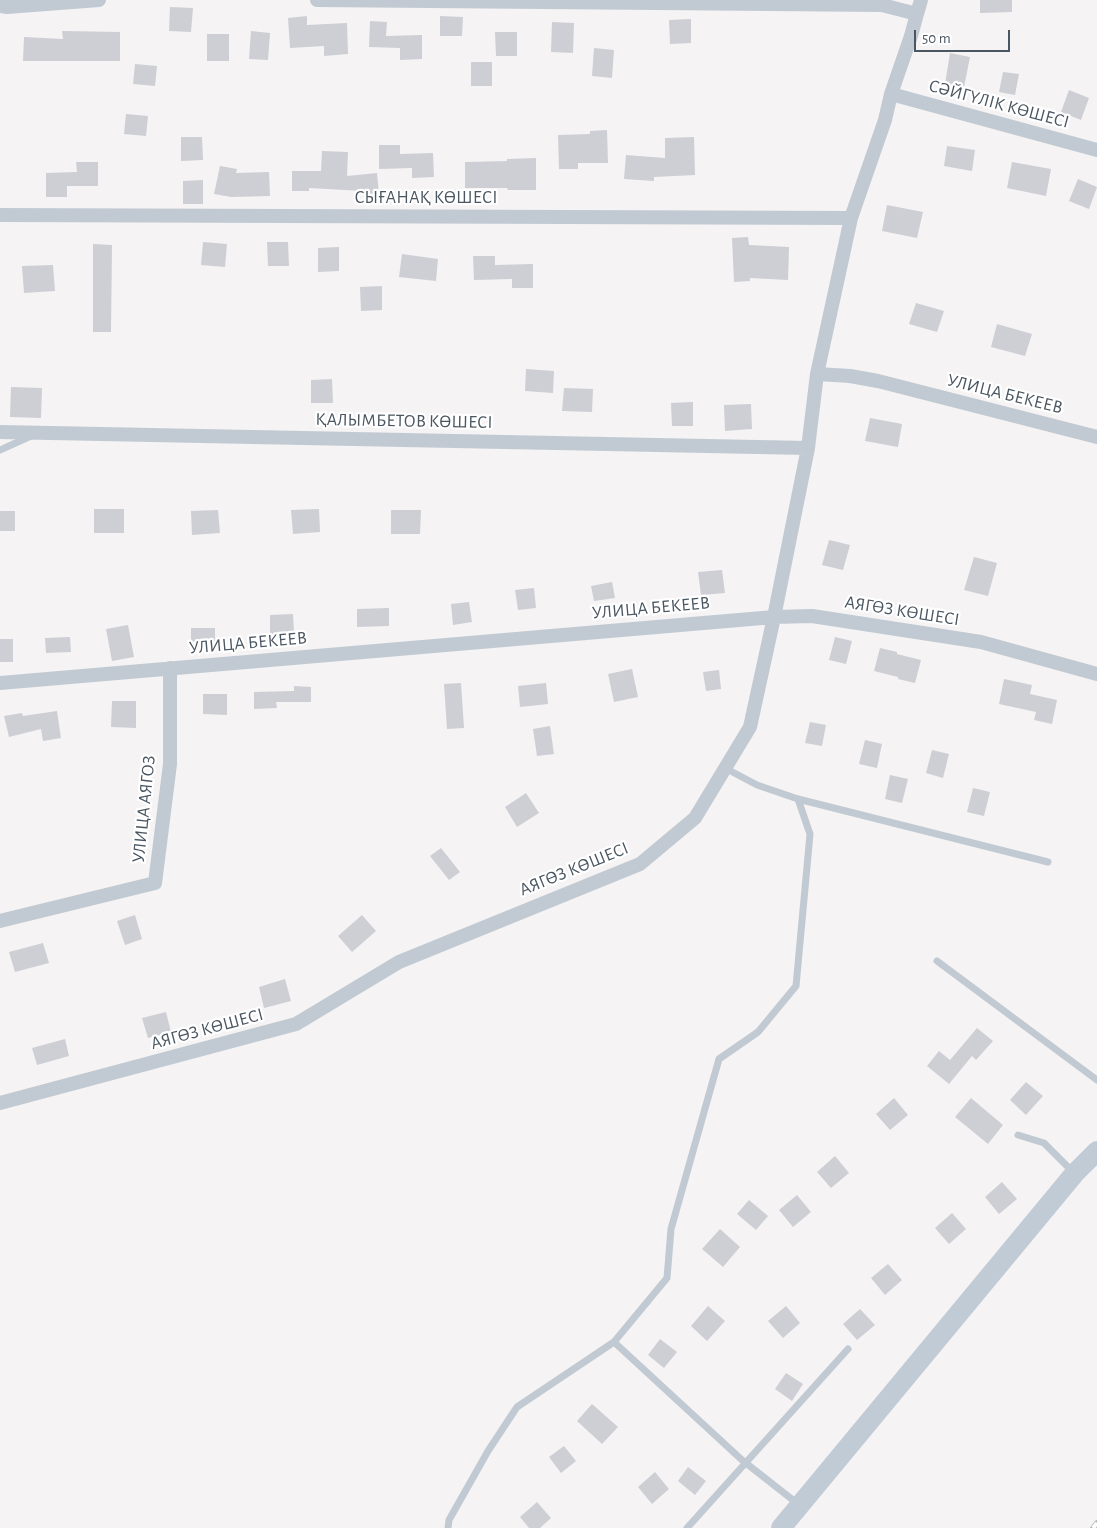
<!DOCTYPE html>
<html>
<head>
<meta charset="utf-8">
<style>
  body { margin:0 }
  #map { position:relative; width:1097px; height:1528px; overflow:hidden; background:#f5f3f3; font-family:"Alegreya Sans",sans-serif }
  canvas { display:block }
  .scale { position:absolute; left:914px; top:30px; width:96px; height:22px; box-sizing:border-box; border:2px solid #4a5661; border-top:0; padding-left:6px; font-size:15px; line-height:18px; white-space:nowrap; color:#4a5661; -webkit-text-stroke:4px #fff; paint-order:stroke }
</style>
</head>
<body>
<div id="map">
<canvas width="1097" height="1528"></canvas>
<div class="scale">50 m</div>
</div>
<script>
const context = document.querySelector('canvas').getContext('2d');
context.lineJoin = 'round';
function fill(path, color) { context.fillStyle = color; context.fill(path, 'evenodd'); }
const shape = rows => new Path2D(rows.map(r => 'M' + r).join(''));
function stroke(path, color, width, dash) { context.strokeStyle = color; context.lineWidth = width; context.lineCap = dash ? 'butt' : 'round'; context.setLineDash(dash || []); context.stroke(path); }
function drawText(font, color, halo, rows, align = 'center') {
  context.font = font + ' "Alegreya Sans",sans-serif'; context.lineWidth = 4.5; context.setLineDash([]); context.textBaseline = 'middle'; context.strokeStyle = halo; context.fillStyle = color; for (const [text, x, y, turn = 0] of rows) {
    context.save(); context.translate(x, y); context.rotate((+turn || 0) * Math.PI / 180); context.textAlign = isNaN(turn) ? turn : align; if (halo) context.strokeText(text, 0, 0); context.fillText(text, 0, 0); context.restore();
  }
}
const building = shape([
  [980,0,1012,0,1012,12,980,13],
  [170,7,193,8,191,32,169,31],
  [307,16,307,25,347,23,348,54,324,56,324,46,290,48,288,18],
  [440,16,463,17,462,36,440,36],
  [691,19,691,43,670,44,669,20],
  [370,21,387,22,386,36,422,35,422,59,400,60,400,48,369,47],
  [552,22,574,23,573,53,551,52],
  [62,31,120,32,120,61,23,61,24,37,63,39],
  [251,31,270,33,268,60,249,59],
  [495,32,517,32,517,56,496,56],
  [207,34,229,34,229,61,207,61],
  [594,48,614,50,612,78,592,76],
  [950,53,970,57,964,87,945,84],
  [471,62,492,62,492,86,471,86],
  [135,64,157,66,155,86,133,84],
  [1003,72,1019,74,1015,95,999,92],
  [1069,90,1089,98,1081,120,1061,112],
  [126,114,148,116,146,136,124,134],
  [607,130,608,163,578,163,578,169,559,169,558,135,590,134,590,131],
  [181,137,202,137,203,160,181,161],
  [694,137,695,175,654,177,654,181,624,179,626,155,665,158,665,138],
  [379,145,400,145,400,154,433,153,434,177,412,178,412,168,379,169],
  [947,146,975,150,972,171,944,166],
  [322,151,348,152,347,176,377,173,379,195,364,197,363,191,309,188,309,191,292,191,292,171,321,171],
  [536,158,536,190,508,190,507,188,465,188,465,162,507,161,507,159],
  [76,162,98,162,98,186,67,186,67,197,46,197,46,173,77,172],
  [1012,162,1051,169,1046,196,1007,188],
  [220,166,237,169,236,173,269,172,270,196,231,197,214,194],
  [1078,179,1097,187,1089,209,1069,201],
  [203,180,203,204,183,204,183,181],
  [887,205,923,212,917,238,882,231],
  [748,237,749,245,789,247,788,280,750,278,750,281,734,282,732,238],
  [203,242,227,244,225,267,201,265],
  [267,242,288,242,289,266,268,266],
  [93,244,112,245,111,332,93,332],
  [339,247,339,271,318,272,318,248],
  [402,254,438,259,436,281,399,277],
  [473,256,495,256,495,265,533,264,533,288,512,288,512,279,474,280],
  [53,265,55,291,24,293,22,266],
  [382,286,382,310,361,311,360,287],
  [916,303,944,311,937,332,909,324],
  [997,324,1032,334,1025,356,991,347],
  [526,369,554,371,553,393,525,391],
  [332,379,333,403,311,403,311,380],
  [11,387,42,388,41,418,10,417],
  [564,388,593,389,592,412,562,411],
  [693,402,693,426,672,426,671,403],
  [751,404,752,429,725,431,724,405],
  [870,418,902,424,898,447,865,441],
  [94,509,124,509,124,533,94,533],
  [319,509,320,532,293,534,291,510],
  [218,510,220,533,192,535,191,511],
  [391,510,421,510,420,534,391,534],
  [0,511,15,511,15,531,0,531],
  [829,540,850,545,843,570,822,565],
  [974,557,997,563,988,596,964,590],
  [722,570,725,593,701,595,698,572],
  [612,582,615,598,594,601,591,586],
  [534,588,536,608,518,610,515,590],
  [469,602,472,622,453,625,451,604],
  [389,608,389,626,357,627,357,609],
  [293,614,294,633,270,634,270,615],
  [128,625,134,657,112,661,106,629],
  [191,628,215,628,215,641,191,642],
  [70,637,71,652,46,653,45,638],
  [835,637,852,641,846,664,829,660],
  [0,639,13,639,13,662,0,662],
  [880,648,897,652,897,654,921,660,915,683,898,679,898,677,874,671],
  [632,669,638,697,614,702,608,674],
  [719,670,721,689,706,691,703,672],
  [1004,679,1032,685,1030,694,1057,700,1052,724,1034,720,1036,712,999,704],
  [461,683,464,728,447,729,444,684],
  [546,683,548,704,520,707,518,686],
  [294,686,311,687,311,702,276,702,277,708,254,709,254,692,294,691],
  [203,694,227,694,227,715,203,714],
  [112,701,136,701,136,728,111,727],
  [57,711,61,738,43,741,41,729,9,737,4,716,22,713,23,716],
  [810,722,826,725,822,746,805,743],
  [550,726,554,754,537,756,533,729],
  [865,740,882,744,877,768,859,764],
  [932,750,949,754,943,778,926,773],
  [890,775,908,779,902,803,885,799],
  [973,788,990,792,984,816,967,812],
  [526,793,539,813,517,827,505,807],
  [441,848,460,872,449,880,430,856],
  [135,915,142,939,125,945,117,921],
  [362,915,376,931,352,952,338,936],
  [43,943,49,963,15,972,9,952],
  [285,979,291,1001,264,1008,259,987],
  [166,1012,171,1032,148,1038,142,1018],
  [977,1028,993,1041,976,1060,972,1056,949,1084,927,1066,939,1051,950,1060],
  [65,1039,69,1056,37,1065,32,1048],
  [1026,1082,1043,1096,1026,1115,1010,1100],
  [894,1098,908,1115,890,1130,876,1114],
  [971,1098,1003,1125,988,1144,955,1117],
  [835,1156,849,1173,831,1188,817,1172],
  [1002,1182,1017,1199,999,1214,985,1197],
  [797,1195,811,1212,793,1227,779,1210],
  [749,1200,768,1216,756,1230,737,1214],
  [952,1213,966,1229,949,1244,935,1228],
  [720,1229,740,1247,723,1267,702,1249],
  [888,1264,902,1280,885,1295,871,1278],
  [708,1306,725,1321,707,1341,691,1326],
  [786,1306,800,1323,783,1338,768,1321],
  [860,1309,875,1325,857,1340,843,1324],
  [660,1339,677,1352,664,1368,648,1355],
  [786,1373,803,1384,792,1401,775,1389],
  [592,1404,618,1427,602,1444,577,1421],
  [564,1446,576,1461,561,1473,549,1457],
  [688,1467,706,1481,695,1495,678,1481],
  [655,1472,669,1489,652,1504,638,1487],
  [537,1502,551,1518,540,1528,529,1528,520,1517]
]);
const lane = shape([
  [0,450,31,436],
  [725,768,757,785,798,799,1048,862],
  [937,961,1097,1080],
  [1018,1135,1044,1143,1074,1173],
  [798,1504,742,1460,614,1342,667,1278,671,1229,719,1059,758,1032,796,986,810,834,798,799],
  [448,1528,449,1520,488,1451,517,1407,614,1342],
  [687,1528,848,1349]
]);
const street = shape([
  [317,0,882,5,917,14,911,36,891,94,885,120,851,218,817,374],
  [0,6,7,7,99,0],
  [917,14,921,0],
  [891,94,1097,150],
  [0,215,851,218],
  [0,432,808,448],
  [0,683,774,617,808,448,817,374,850,376,878,381,1097,437],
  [0,921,155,883,170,764,170,668],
  [0,1103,296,1024,399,962,640,864,695,818,750,727,774,617,812,616,981,642,1097,674]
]);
const secondary = shape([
  [781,1528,1075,1173,1097,1151]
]);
const rail = shape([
  [1093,1528,1097,1523]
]);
const streetNames = [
  ["СӘЙГҮЛІК КӨШЕСІ",999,104,15],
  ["СЫҒАНАҚ КӨШЕСІ",426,198],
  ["УЛИЦА БЕКЕЕВ",1005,394,14],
  ["ҚАЛЫМБЕТОВ КӨШЕСІ",404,421,1],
  ["УЛИЦА БЕКЕЕВ",651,608,-5],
  ["АЯГӨЗ КӨШЕСІ",902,611,9],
  ["УЛИЦА БЕКЕЕВ",248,643,-5],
  ["УЛИЦА АЯГОЗ",144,809,-84],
  ["АЯГӨЗ КӨШЕСІ",574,869,-22],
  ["АЯГӨЗ КӨШЕСІ",207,1029,-15]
];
fill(building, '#cdcfd5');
stroke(lane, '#c1cad2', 7);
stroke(street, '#c1cad2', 14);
stroke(secondary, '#c1cbd6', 20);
stroke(rail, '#b5b8bd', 5.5);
stroke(rail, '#fff', 4, [11]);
drawText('18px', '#4a5661', '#fff', streetNames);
</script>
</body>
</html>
